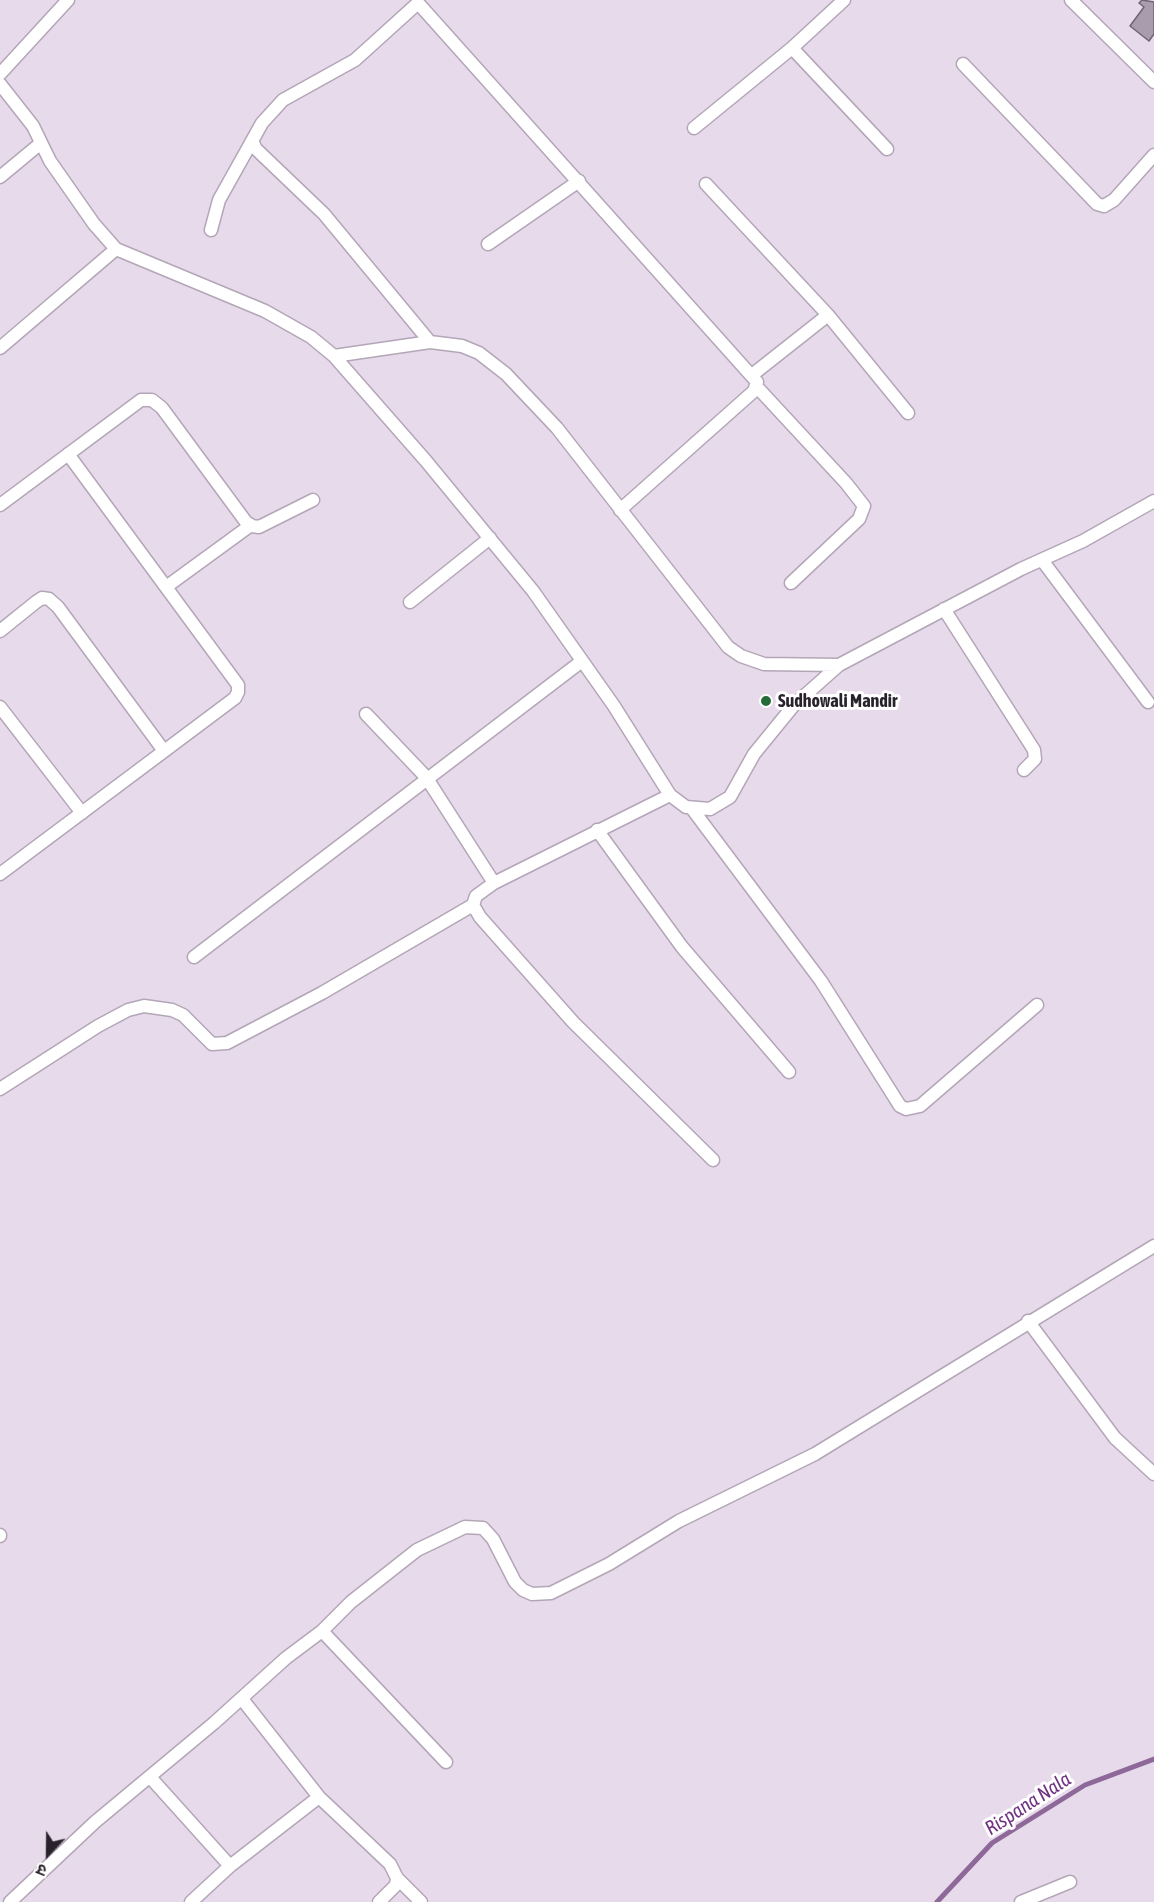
<!DOCTYPE html>
<html>
<head>
<meta charset="utf-8">
<style>
  body { margin:0 }
  #map { position:relative; width:1154px; height:1902px; overflow:hidden; background:#e7daeb; font-family:"Asap Condensed","Noto Sans Devanagari",sans-serif }
  canvas { display:block }
  .north { position:absolute; left:18px; top:1824px; width:60px; height:60px; -webkit-text-stroke:4px #fff; paint-order:stroke; rotate:202deg; font-size:16px; font-weight:700; line-height:24px; text-align:center; color:#28232a }
  .north::after { content:''; display:block; margin:auto; width:21px; height:27px; background:#28232a; clip-path:polygon(50% 0,100% 100%,50% 72%,0 100%) }
</style>
</head>
<body>
<div id="map">
<canvas width="1154" height="1902"></canvas>
<div class="north">उ</div>
</div>
<script>
const context = document.querySelector('canvas').getContext('2d');
context.lineJoin = 'round';
const shape = rows => new Path2D(rows.map(r => 'M' + r).join(''));
function stroke(path, color, width, dash) { context.strokeStyle = color; context.lineWidth = width; context.lineCap = dash ? 'butt' : 'round'; context.setLineDash(dash || []); context.stroke(path); }
function fill(path, color) { context.fillStyle = color; context.fill(path, 'evenodd'); }
function drawText(font, color, halo, rows, align = 'center') {
  context.font = font + ' "Asap Condensed",sans-serif'; context.lineWidth = 6; context.setLineDash([]); context.textBaseline = 'middle'; context.strokeStyle = halo; context.fillStyle = color; for (const [text, x, y, turn = 0] of rows) {
    context.save(); context.translate(x, y); context.rotate((+turn || 0) * Math.PI / 180); context.textAlign = isNaN(turn) ? turn : align; if (halo) context.strokeText(text, 0, 0); context.fillText(text, 0, 0); context.restore();
  }
}
const stream = shape([
  [937,1902,992,1843,1085,1785,1154,1759]
]);
const building = shape([
  [1142,0,1154,2,1154,34,1149,41,1130,26,1144,7,1139,3,1142,0]
]);
const minor = shape([
  [1071,0,1154,82],
  [792,48,887,149],
  [963,64,1097,204,1104,206,1114,200,1154,155],
  [0,74,68,0],
  [0,84,33,126,50,161,94,224,116,249,265,311,311,337,334,356,426,461,533,591,614,706,670,795,686,807,710,809,730,797,754,754,794,705,839,665,1021,569,1083,541,1154,501],
  [694,128,792,48,844,0],
  [0,177,41,143],
  [706,184,828,315,908,413],
  [211,230,219,200,252,141],
  [488,244,579,181],
  [430,342,324,214,256,149,252,141,262,123,283,100,355,60,418,3,757,382,754,391,620,510],
  [0,348,116,249],
  [334,356,430,342,462,346,479,353,506,374,557,428,728,647,741,656,764,664,839,665],
  [752,375,828,315],
  [757,387,846,483,864,506,859,519,791,583],
  [0,505,141,400,152,400,162,408,246,522,252,526,259,527,313,500],
  [1042,560,1148,702],
  [166,587,251,525],
  [410,602,490,538],
  [944,609,1034,750,1035,759,1024,770],
  [0,631,36,602,42,598,49,599,58,607,164,751],
  [0,707,82,813],
  [366,714,426,777,494,883],
  [670,795,494,883,476,896,473,905,480,917,573,1022,713,1160],
  [693,810,821,981,900,1106,906,1109,920,1106,1037,1005],
  [597,830,682,947,789,1072],
  [0,874,235,698,238,692,238,685,68,454],
  [194,957,582,661],
  [0,1089,98,1026,128,1010,144,1006,172,1010,183,1015,212,1044,227,1043,322,993,473,905],
  [1028,1321,1115,1438,1154,1474],
  [0,1535,0,1536],
  [322,1631,446,1762],
  [242,1699,319,1797,390,1864,397,1878,396,1885,379,1902],
  [150,1777,230,1866],
  [397,1878,421,1902],
  [10,1902,95,1822,214,1723,286,1658,322,1631,351,1602,417,1550,465,1527,483,1528,493,1539,515,1582,523,1590,532,1594,551,1593,609,1564,679,1521,815,1454,1154,1246],
  [191,1902,230,1866,319,1797],
  [1021,1902,1070,1882]
]);
const markers = [
  [766,701,6,"#246c38"]
];
const poiNames = [
  ["Sudhowali Mandir",778,701]
];
const waterNames = [
  ["Rispana Nala",1028,1804,-33]
];
stroke(stream, '#8d6899', 5);
fill(building, '#a99cad');
stroke(building, '#706473', 1.5);
stroke(minor, '#b3a6b7', 15);
stroke(minor, '#fff', 12);
for (const [x, y, r, color] of markers) { const dot = new Path2D(); dot.arc(x, y, r, 0, 2 * Math.PI); context.fillStyle = color; context.fill(dot); stroke(dot, '#fff', 2); }
drawText('bold 18px', '#28232a', '#fff', poiNames, 'left');
drawText('italic 20px', '#703282', '#fff', waterNames);
</script>
</body>
</html>
